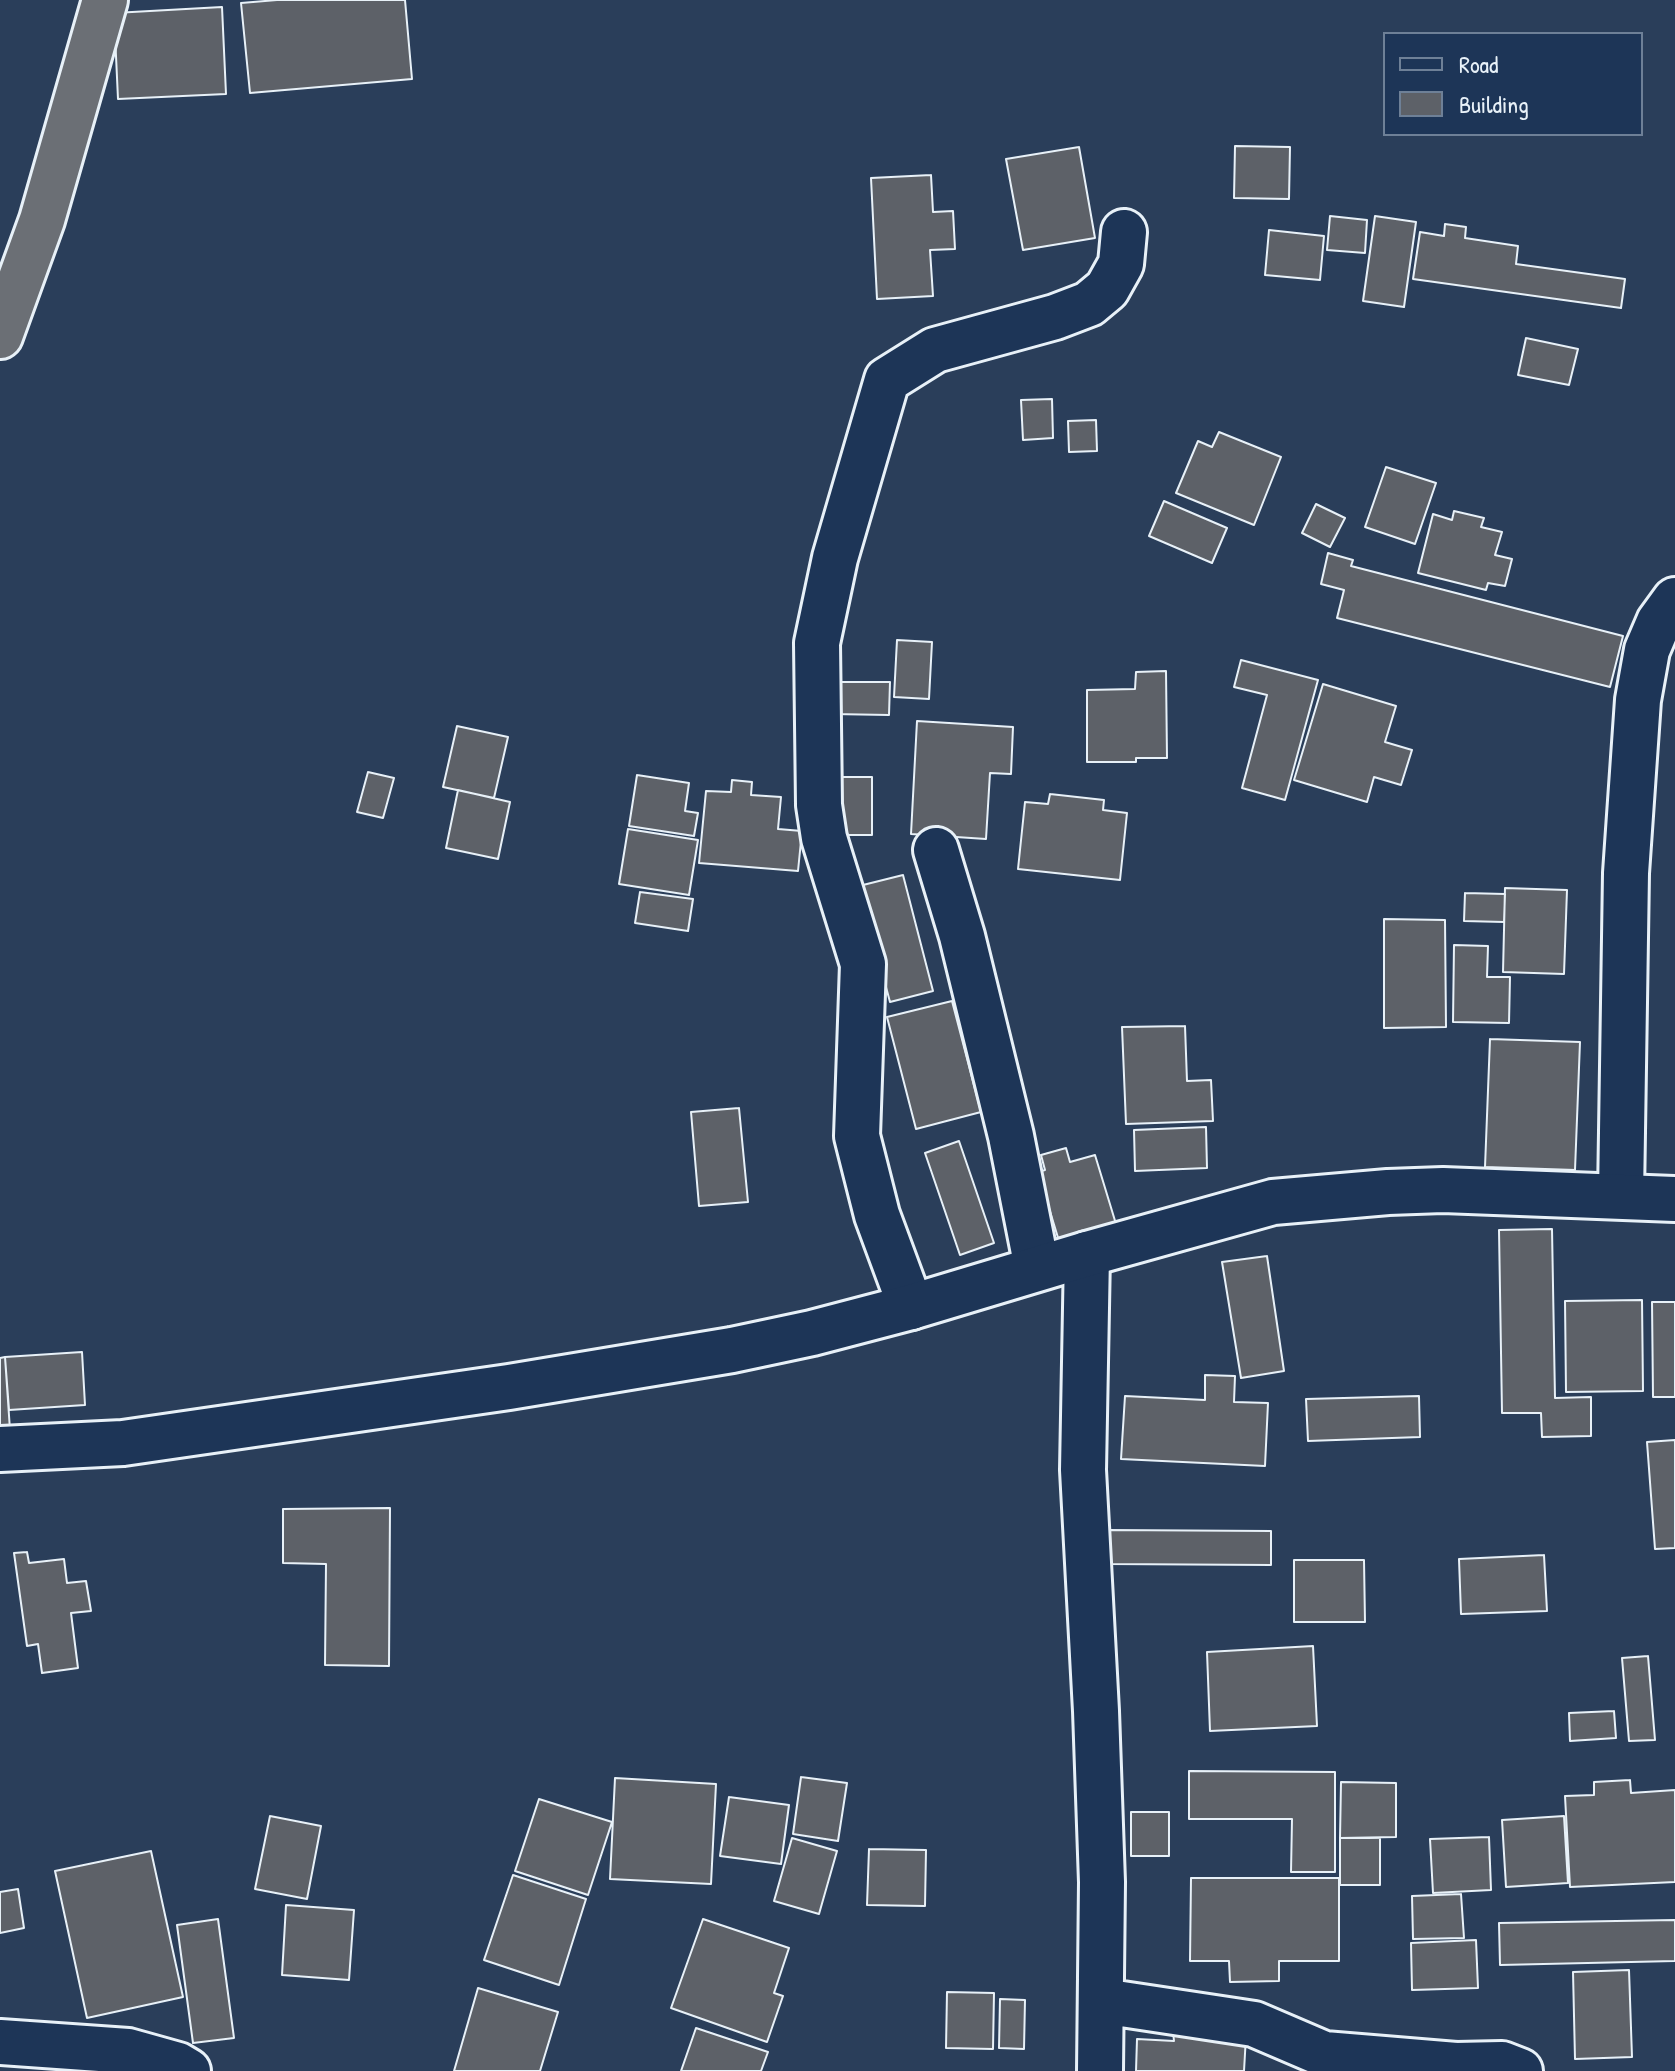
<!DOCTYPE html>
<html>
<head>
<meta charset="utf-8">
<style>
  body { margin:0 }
  #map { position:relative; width:1675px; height:2071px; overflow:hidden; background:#2a3e5a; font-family:"Patrick Hand",sans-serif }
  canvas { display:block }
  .legend { position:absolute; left:1383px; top:32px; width:260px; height:104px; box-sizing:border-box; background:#1d3557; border:2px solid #6e8097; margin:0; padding:10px 14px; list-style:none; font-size:24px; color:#e8f1f8 }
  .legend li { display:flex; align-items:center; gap:16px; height:40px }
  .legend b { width:40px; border:2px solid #6e8097 }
</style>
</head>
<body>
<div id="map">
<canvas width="1675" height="2071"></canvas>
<ul class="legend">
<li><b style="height:10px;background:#1d3557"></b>Road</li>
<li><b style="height:22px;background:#5d6168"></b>Building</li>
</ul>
</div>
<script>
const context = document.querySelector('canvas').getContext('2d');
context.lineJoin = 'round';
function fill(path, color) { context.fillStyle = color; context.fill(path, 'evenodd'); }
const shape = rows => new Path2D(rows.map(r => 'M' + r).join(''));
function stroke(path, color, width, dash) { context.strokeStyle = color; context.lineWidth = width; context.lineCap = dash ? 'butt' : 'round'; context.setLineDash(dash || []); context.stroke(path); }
const building = shape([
  [277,0,405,0,412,79,250,93,241,3,277,0],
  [222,7,226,94,118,99,114,13,222,7],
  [1235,146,1290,147,1289,199,1234,198,1235,146],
  [1079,147,1095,238,1023,250,1006,159,1079,147],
  [931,175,933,212,953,211,955,249,930,250,933,296,877,299,871,178,931,175],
  [1330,216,1367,220,1365,253,1327,250,1330,216],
  [1375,216,1416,222,1404,307,1363,301,1375,216],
  [1445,224,1466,227,1465,238,1518,246,1516,264,1625,279,1621,308,1413,279,1420,232,1444,236,1445,224],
  [1269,230,1324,236,1320,280,1265,275,1269,230],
  [1526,338,1578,349,1569,385,1518,375,1526,338],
  [1052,399,1053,438,1023,440,1021,400,1052,399],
  [1096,420,1097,451,1069,452,1068,421,1096,420],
  [1219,432,1281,457,1254,525,1176,493,1198,441,1212,447,1219,432],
  [1386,467,1436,483,1415,544,1365,527,1386,467],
  [1164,501,1227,528,1212,563,1149,536,1164,501],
  [1316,504,1345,518,1330,547,1302,533,1316,504],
  [1454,511,1484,518,1481,527,1502,532,1495,555,1512,559,1505,586,1488,583,1486,590,1418,573,1433,514,1452,520,1454,511],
  [1328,553,1353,560,1351,566,1623,636,1610,687,1337,618,1344,590,1321,584,1328,553],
  [897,640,932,642,929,699,894,697,897,640],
  [1241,660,1318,680,1285,800,1242,788,1267,695,1234,687,1241,660],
  [1166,671,1167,758,1136,758,1136,762,1087,762,1087,690,1135,689,1136,672,1166,671],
  [833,682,890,682,889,715,832,714,833,682],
  [1323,684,1396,706,1385,742,1412,750,1401,785,1374,777,1367,802,1294,780,1323,684],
  [917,721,1013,727,1011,774,990,773,986,839,911,834,917,721],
  [457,726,508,737,494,798,443,787,457,726],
  [368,772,394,778,383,818,357,812,368,772],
  [637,775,689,783,685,811,698,813,694,836,629,826,637,775],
  [827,777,872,777,872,835,827,835,827,777],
  [732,780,752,782,751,795,781,797,778,829,802,831,798,871,699,863,706,791,731,792,732,780],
  [458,790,510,802,498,859,446,848,458,790],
  [1050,794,1104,800,1103,810,1127,813,1120,880,1018,869,1025,802,1048,804,1050,794],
  [628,829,698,840,689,895,619,884,628,829],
  [903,875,933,991,890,1002,859,886,903,875],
  [1505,888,1567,890,1564,974,1503,972,1505,888],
  [640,892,693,899,688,931,635,923,640,892],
  [1465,893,1505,894,1504,922,1464,921,1465,893],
  [1384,919,1445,920,1446,1027,1384,1028,1384,919],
  [1454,945,1488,946,1487,977,1510,977,1509,1023,1453,1022,1454,945],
  [952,1001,981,1112,916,1129,887,1017,952,1001],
  [1185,1026,1187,1081,1211,1080,1213,1121,1126,1124,1122,1027,1185,1026],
  [1490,1039,1580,1042,1575,1170,1485,1167,1490,1039],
  [739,1108,748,1202,699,1206,691,1112,739,1108],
  [1206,1127,1207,1168,1135,1171,1134,1130,1206,1127],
  [959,1141,994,1243,960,1255,925,1153,959,1141],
  [1066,1148,1070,1162,1095,1155,1116,1224,1059,1241,1038,1172,1045,1170,1041,1155,1066,1148],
  [1552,1229,1555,1398,1591,1397,1591,1436,1542,1437,1541,1413,1502,1413,1499,1230,1552,1229],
  [1267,1256,1284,1371,1241,1378,1222,1262,1267,1256],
  [1642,1300,1643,1391,1566,1392,1565,1301,1642,1300],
  [1652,1302,1675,1302,1675,1397,1653,1397,1652,1302],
  [82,1352,85,1405,9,1410,5,1357,82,1352],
  [5,1357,10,1430,0,1430,0,1358,5,1357],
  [1205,1375,1235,1376,1234,1402,1268,1403,1265,1466,1121,1459,1125,1396,1205,1400,1205,1375],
  [1419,1396,1420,1437,1308,1441,1306,1399,1419,1396],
  [1675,1440,1675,1548,1655,1549,1647,1442,1675,1440],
  [390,1508,389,1666,325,1665,326,1564,283,1563,283,1509,390,1508],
  [1107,1530,1271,1531,1271,1565,1107,1564,1107,1530],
  [27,1552,29,1563,64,1559,67,1583,86,1581,91,1611,71,1613,78,1668,42,1673,38,1644,27,1646,14,1553,27,1552],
  [1544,1555,1547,1611,1461,1614,1459,1559,1544,1555],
  [1294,1560,1364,1560,1365,1622,1294,1622,1294,1560],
  [1313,1646,1317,1726,1210,1731,1207,1652,1313,1646],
  [1648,1656,1655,1740,1629,1741,1622,1658,1648,1656],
  [1614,1711,1616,1738,1570,1741,1569,1713,1614,1711],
  [1189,1771,1335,1772,1335,1872,1291,1872,1292,1819,1189,1819,1189,1771],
  [801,1777,847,1783,838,1841,793,1834,801,1777],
  [615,1778,716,1784,711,1884,610,1879,615,1778],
  [1630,1780,1631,1793,1675,1790,1675,1882,1570,1887,1565,1796,1594,1795,1594,1782,1630,1780],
  [1341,1782,1396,1783,1396,1837,1340,1838,1341,1782],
  [729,1797,789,1805,781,1864,720,1856,729,1797],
  [539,1799,612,1822,588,1895,515,1871,539,1799],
  [1131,1812,1169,1812,1169,1856,1131,1856,1131,1812],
  [270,1816,321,1826,307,1899,255,1889,270,1816],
  [1564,1816,1568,1883,1506,1887,1502,1820,1564,1816],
  [1489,1837,1491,1890,1433,1893,1430,1839,1489,1837],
  [792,1838,837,1851,819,1914,774,1901,792,1838],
  [1340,1838,1380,1838,1380,1885,1340,1885,1340,1838],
  [869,1849,926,1850,925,1906,867,1905,869,1849],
  [151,1851,183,1997,87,2018,55,1871,151,1851],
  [513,1875,586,1899,559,1985,484,1960,513,1875],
  [1191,1878,1339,1878,1339,1961,1279,1961,1279,1981,1230,1982,1229,1961,1190,1961,1191,1878],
  [18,1889,24,1928,0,1933,0,1892,18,1889],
  [1461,1894,1464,1938,1413,1939,1412,1896,1461,1894],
  [286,1905,354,1910,349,1980,282,1975,286,1905],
  [218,1919,234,2038,193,2043,177,1925,218,1919],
  [703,1919,789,1948,774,1993,783,1996,767,2042,671,2008,703,1919],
  [1675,1920,1675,1961,1500,1965,1499,1923,1675,1920],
  [1476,1940,1478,1988,1412,1990,1411,1943,1476,1940],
  [1629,1970,1632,2057,1575,2059,1573,1972,1629,1970],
  [478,1988,558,2012,540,2071,454,2071,478,1988],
  [947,1992,994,1993,993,2049,946,2048,947,1992],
  [1000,1999,1025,2000,1024,2049,999,2048,1000,1999],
  [696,2028,768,2052,761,2071,681,2071,696,2028],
  [1173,2032,1246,2036,1244,2071,1136,2071,1137,2039,1174,2041,1173,2032]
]);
const street = shape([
  [936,850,962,936,1011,1136,1037,1268],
  [1621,1196,1626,873,1638,700,1647,650,1659,622,1675,600],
  [1087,1254,1083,1470,1096,1711,1102,1882,1100,2071],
  [911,1307,877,1215,857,1136,863,964,824,838,819,805,817,643,835,558,887,380,935,350,1055,317,1089,304,1107,289,1121,264,1124,232],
  [1102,2001,1254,2024,1324,2054,1456,2065,1502,2064,1520,2071],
  [0,2042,128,2051,178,2065,188,2071]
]);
const secondary = shape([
  [0,1449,123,1443,509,1387,732,1350,812,1333,911,1307,1087,1254,1273,1202,1388,1192,1443,1190,1675,1199]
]);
const highway = shape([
  [0,336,42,220,105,0]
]);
fill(building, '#5d6168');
stroke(building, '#e8f1f8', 2);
stroke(street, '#e8f1f8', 50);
stroke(secondary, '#e8f1f8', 50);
stroke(highway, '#e8f1f8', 50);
stroke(street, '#1d3557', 44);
stroke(secondary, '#1d3557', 44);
stroke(highway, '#6b6f75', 44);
</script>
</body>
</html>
